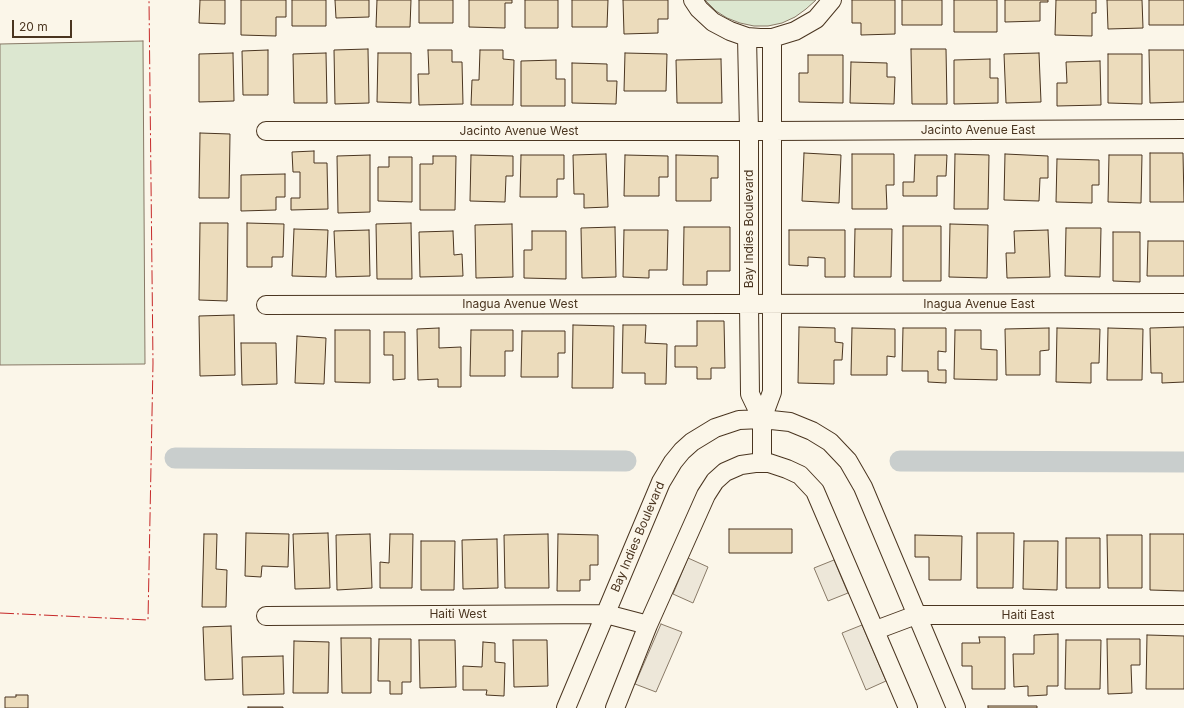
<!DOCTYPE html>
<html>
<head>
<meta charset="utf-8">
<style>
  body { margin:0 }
  #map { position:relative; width:1184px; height:708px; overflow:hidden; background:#fbf6e9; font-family:Inter,sans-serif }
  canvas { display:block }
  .scale { position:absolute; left:12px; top:20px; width:60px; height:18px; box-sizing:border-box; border:2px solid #4a3520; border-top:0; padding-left:5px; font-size:12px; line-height:14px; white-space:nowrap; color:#4a3520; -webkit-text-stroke:3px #fbf6e9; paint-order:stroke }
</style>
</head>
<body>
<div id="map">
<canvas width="1184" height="708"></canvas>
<div class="scale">20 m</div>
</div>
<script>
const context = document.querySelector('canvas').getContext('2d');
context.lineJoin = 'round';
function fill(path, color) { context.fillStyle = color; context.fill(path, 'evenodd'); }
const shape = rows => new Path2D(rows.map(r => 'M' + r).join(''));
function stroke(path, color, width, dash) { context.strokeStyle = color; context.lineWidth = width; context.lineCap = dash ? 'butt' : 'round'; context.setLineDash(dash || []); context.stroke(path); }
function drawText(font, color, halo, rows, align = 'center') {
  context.font = font + ' Inter,sans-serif'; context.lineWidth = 3; context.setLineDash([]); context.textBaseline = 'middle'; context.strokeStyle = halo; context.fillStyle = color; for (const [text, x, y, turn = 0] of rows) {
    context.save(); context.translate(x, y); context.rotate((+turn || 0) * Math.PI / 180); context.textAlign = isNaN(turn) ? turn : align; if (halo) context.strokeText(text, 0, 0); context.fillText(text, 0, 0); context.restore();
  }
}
const green = shape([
  [705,0,816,0,806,9,795,17,782,23,768,26,754,26,740,23,727,18,716,11,705,0],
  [143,41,145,364,0,365,0,44,143,41]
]);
const parking = shape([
  [688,558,708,567,693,603,673,594,688,558],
  [834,560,848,593,828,601,814,568,834,560],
  [661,624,682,632,656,692,635,684,661,624],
  [862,625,886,681,866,690,842,633,862,625]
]);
const canal = shape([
  [175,458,626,461],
  [900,461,1184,462]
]);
const building = shape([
  [200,0,225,0,225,24,199,23,200,0],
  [241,0,286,0,286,17,276,17,276,36,241,35,241,0],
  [292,0,326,0,326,26,292,26,292,0],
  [335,0,369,0,369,17,336,18,335,0],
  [377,0,411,0,410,27,376,27,377,0],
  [419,0,453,0,453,23,419,23,419,0],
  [469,0,512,0,512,3,505,3,505,28,469,27,469,0],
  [525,0,558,0,558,28,525,28,525,0],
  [572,0,608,0,607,27,572,27,572,0],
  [623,0,668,0,668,19,658,19,658,33,624,34,623,0],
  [852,0,895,0,895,34,861,35,861,23,852,23,852,0],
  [902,0,942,0,942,25,902,25,902,0],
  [954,0,997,0,997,32,954,32,954,0],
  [1005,0,1048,0,1048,2,1040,2,1040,21,1005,22,1005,0],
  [1056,0,1096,0,1096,13,1092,13,1092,36,1055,35,1056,0],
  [1107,0,1142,0,1143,28,1108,29,1107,0],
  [1149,0,1184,0,1184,25,1149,25,1149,0],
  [368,49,369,103,335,104,334,50,368,49],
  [911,49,946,49,947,104,912,104,911,49],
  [268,50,268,95,243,95,242,51,268,50],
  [428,50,452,50,452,62,462,62,463,104,419,105,418,74,429,74,428,50],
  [480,50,503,50,503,59,514,60,513,105,471,105,472,80,479,80,480,50],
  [1149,50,1184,50,1184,102,1150,103,1149,50],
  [233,53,234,101,199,102,199,54,233,53],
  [326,53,327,103,294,103,293,54,326,53],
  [378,53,411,53,411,103,377,102,378,53],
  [625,53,667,54,666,91,624,91,625,53],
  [1039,53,1041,102,1006,103,1004,54,1039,53],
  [1108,54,1142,54,1142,104,1108,103,1108,54],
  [808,55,843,55,843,103,799,102,799,73,808,73,808,55],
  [721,59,722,103,677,103,676,60,721,59],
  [990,59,990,78,998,78,998,103,954,104,954,60,990,59],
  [556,60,556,79,565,79,565,106,521,106,521,61,556,60],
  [1100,61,1101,105,1057,106,1057,83,1067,83,1066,62,1100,61],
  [851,62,887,63,887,77,895,77,894,104,850,103,851,62],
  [572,63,607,64,607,81,617,81,616,104,572,103,572,63],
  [200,133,230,134,229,198,199,198,200,133],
  [314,151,314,163,327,163,328,209,291,210,291,198,300,198,300,172,293,172,292,152,314,151],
  [804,153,841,155,839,203,802,201,804,153],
  [1150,153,1183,153,1184,202,1150,202,1150,153],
  [606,154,608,207,584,208,584,194,574,194,573,155,606,154],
  [852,154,894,154,894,185,886,185,887,209,852,209,852,154],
  [955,154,989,155,988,209,954,209,955,154],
  [1005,154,1048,156,1048,178,1040,178,1039,201,1004,200,1005,154],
  [370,155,370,212,338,213,337,156,370,155],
  [471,155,513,156,513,176,506,176,505,202,470,201,471,155],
  [521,155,564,155,564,179,557,179,557,197,520,197,521,155],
  [625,155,668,156,668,177,659,177,659,196,624,196,625,155],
  [676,155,718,156,718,178,711,178,711,201,676,201,676,155],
  [915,155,947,155,946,176,937,176,937,196,903,196,903,182,914,182,915,155],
  [1109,155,1142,155,1141,203,1108,202,1109,155],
  [433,156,456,156,455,210,420,210,420,164,433,164,433,156],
  [389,157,412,157,412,202,378,201,378,167,389,167,389,157],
  [1057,159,1099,160,1099,185,1092,185,1092,203,1056,202,1057,159],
  [285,174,285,197,276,197,276,210,241,211,241,175,285,174],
  [200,223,228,223,227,301,199,300,200,223],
  [247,223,284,224,283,257,272,257,272,267,247,267,247,223],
  [411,223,412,279,377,279,376,224,411,223],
  [512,224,513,277,476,278,475,225,512,224],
  [950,224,988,225,987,278,949,277,950,224],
  [903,226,941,226,941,281,903,281,903,226],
  [615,227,616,277,582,278,581,228,615,227],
  [684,227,730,227,730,271,707,271,707,285,683,285,684,227],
  [1066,228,1101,228,1100,277,1065,276,1066,228],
  [294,229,328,230,326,277,292,276,294,229],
  [855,229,892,229,891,277,854,277,855,229],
  [369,230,370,276,336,277,334,231,369,230],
  [624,230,668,230,667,270,649,270,649,278,623,277,624,230],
  [789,230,845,230,845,277,825,277,825,258,808,257,808,266,789,265,789,230],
  [1048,230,1050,277,1007,278,1006,253,1015,253,1014,231,1048,230],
  [453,231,454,255,462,254,463,276,420,277,419,232,453,231],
  [532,231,566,231,566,279,524,278,524,250,532,250,532,231],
  [1113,232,1140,232,1140,282,1113,281,1113,232],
  [1148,241,1184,241,1184,276,1147,276,1148,241],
  [234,315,235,375,200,376,199,316,234,315],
  [697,321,724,321,725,368,711,368,711,379,697,379,697,367,675,367,675,346,697,346,697,321],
  [573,325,614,326,613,388,572,388,573,325],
  [623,325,646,325,645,343,667,344,666,384,645,384,645,373,622,373,623,325],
  [799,327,835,328,835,342,843,343,842,360,834,360,834,384,798,383,799,327],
  [1184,327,1184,382,1162,383,1162,373,1151,373,1150,328,1184,327],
  [439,328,439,348,461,347,461,387,438,387,438,379,418,380,417,329,439,328],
  [852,328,895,329,895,357,887,356,887,375,851,375,852,328],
  [903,328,946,328,946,352,938,351,938,370,946,370,946,383,928,382,928,371,902,371,903,328],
  [1049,328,1049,350,1040,351,1040,375,1006,375,1005,329,1049,328],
  [1057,328,1100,329,1099,363,1091,363,1091,383,1056,382,1057,328],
  [1108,328,1143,329,1142,380,1107,380,1108,328],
  [335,330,370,330,370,383,335,382,335,330],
  [471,330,513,330,513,351,505,351,505,376,470,376,471,330],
  [955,330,981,330,981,349,997,350,997,380,954,379,955,330],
  [522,331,565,331,565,353,558,353,558,377,521,377,522,331],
  [384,332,405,332,405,379,393,380,393,355,384,355,384,332],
  [297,336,326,338,324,384,295,383,297,336],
  [241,343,276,343,277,384,242,385,241,343],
  [729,529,792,529,792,553,729,553,729,529],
  [246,533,289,534,288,567,262,566,261,577,245,576,246,533],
  [328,533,330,588,295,589,293,534,328,533],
  [977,533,1014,533,1013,588,977,588,977,533],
  [204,534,217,534,216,569,227,570,226,607,202,607,204,534],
  [370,534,372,588,337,590,336,535,370,534],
  [390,534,413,534,412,588,380,588,380,562,389,563,390,534],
  [548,534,549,588,505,588,504,535,548,534],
  [558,534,598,535,598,565,590,565,590,580,580,580,580,591,557,591,558,534],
  [1150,534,1184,534,1184,591,1150,590,1150,534],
  [915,535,962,536,961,580,929,580,929,557,915,557,915,535],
  [1107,535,1142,535,1142,588,1108,588,1107,535],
  [1066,538,1100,538,1100,588,1066,588,1066,538],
  [497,539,498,588,463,589,462,540,497,539],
  [421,541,455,541,454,590,421,590,421,541],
  [1024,541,1058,541,1057,590,1023,589,1024,541],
  [231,626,233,679,205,680,203,627,231,626],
  [1058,634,1058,686,1047,686,1047,695,1028,696,1028,686,1014,687,1013,654,1034,654,1034,635,1058,634],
  [1147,635,1184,636,1184,689,1146,689,1147,635],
  [979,637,1005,637,1005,689,972,689,972,666,962,666,962,643,980,643,979,637],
  [341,638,371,638,371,693,342,693,341,638],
  [379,639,411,639,411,682,402,682,402,694,390,694,390,681,378,681,379,639],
  [1107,639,1140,639,1140,665,1131,665,1132,693,1108,694,1107,639],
  [419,640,455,640,456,687,420,688,419,640],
  [513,640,547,640,548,686,514,687,513,640],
  [1066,640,1101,640,1100,689,1065,689,1066,640],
  [294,641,329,642,328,693,293,693,294,641],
  [483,642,495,643,495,662,505,663,504,696,486,695,487,690,463,690,463,666,482,667,483,642],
  [283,656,284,694,243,695,242,657,283,656],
  [16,695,28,695,28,708,5,708,5,697,16,697,16,695],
  [988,706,1037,706,1037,708,988,708,988,706],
  [248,707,283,707,283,708,248,708,248,707]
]);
const minor = shape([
  [693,0,699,9,713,22,730,31,747,37,760,38,772,38,795,31,816,19,832,0],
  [747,37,749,131,749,304,750,394,762,419],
  [266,131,771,131,1184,129],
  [266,305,1184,303],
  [762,463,762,419,772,392,772,38],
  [266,616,606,614,648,625],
  [876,630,916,615,1184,615],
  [566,708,661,482,673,462,682,451,692,442,715,428,739,420,762,419,790,422,812,431,830,442,848,461,863,487,956,708],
  [615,708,648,625,706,495,715,481,725,472,741,465,755,463,769,463,787,469,800,475,815,491,908,708]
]);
const power = shape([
  [0,613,148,620,153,363,149,0]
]);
const streetNames = [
  ["Jacinto Avenue East",978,130],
  ["Jacinto Avenue West",519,131],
  ["Bay Indies Boulevard",749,229,-90],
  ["Inagua Avenue West",520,304],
  ["Inagua Avenue East",979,304],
  ["Bay Indies Boulevard",638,537,-67],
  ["Haiti West",458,614],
  ["Haiti East",1028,615]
];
fill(green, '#dce7d0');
stroke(green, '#887966', 1);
fill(parking, '#ede7d9');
stroke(parking, '#887966', 1);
stroke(canal, '#c9cecd', 21);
fill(building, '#ecdcbc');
stroke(building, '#4a3520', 1);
stroke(minor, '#4a3520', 20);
stroke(minor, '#fbf6e9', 18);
stroke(power, '#c62828', 1, [14, 3, 2, 3]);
drawText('12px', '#4a3520', '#fbf6e9', streetNames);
</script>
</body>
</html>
